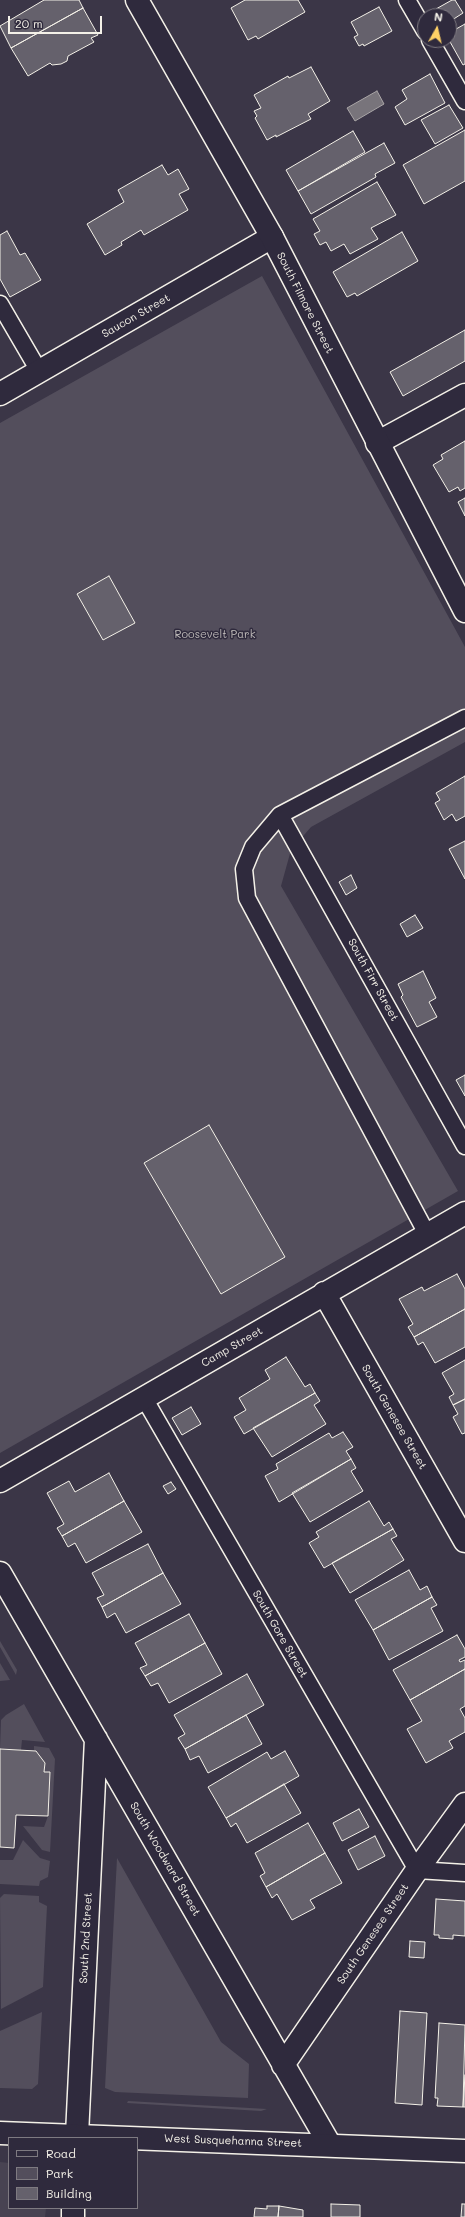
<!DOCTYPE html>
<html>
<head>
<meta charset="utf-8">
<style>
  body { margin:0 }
  #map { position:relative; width:465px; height:2217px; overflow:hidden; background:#3b3647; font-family:Mali,sans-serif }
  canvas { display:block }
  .legend { position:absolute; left:8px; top:2137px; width:130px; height:72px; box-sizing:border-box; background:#2f2a3d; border:1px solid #7e7a81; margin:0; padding:5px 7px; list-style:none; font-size:12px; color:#f4f1e8 }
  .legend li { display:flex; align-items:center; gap:8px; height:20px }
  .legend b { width:20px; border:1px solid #7e7a81 }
  .north { position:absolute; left:417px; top:8px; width:40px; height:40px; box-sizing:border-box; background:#2f2a3d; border:1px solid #7e7a81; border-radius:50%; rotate:8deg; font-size:11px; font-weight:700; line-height:16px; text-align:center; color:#f4f1e8 }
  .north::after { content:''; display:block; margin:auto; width:14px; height:18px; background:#ffd166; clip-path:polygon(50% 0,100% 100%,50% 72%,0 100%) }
  .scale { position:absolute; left:8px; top:16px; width:94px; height:18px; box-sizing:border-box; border:2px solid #f4f1e8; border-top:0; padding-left:5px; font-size:12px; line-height:14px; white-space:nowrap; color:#f4f1e8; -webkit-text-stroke:3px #2f2a3d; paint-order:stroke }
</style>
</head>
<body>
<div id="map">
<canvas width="465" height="2217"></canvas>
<ul class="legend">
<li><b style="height:5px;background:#2f2a3d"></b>Road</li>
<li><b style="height:11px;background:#534e5c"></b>Park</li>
<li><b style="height:11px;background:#65616c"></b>Building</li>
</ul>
<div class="north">N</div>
<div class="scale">20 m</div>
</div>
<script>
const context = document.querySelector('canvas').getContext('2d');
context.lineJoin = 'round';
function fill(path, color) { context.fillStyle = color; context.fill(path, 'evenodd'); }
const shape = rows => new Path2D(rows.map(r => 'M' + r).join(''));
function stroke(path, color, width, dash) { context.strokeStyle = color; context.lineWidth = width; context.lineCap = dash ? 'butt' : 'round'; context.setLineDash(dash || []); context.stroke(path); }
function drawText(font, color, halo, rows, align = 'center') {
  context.font = font + ' Mali,sans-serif'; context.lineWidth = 3; context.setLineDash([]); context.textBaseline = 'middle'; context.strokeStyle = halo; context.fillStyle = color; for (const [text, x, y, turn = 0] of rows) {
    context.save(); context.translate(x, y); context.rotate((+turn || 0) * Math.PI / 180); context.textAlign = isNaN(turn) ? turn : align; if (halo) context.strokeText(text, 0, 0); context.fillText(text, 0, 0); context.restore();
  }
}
const built = shape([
  [0,2162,9,2163,9,2208,46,2208,45,2217,0,2217]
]);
const green = shape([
  [262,276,465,647,465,742,311,827,291,850,281,886,458,1191,0,1453,0,423],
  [0,1641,17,1670,16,1675,0,1647],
  [0,1663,10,1680,0,1681],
  [24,1704,45,1742,22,1740,21,1750,0,1749,1,1720,6,1715],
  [34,1746,49,1748,55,1759,50,1852,42,1850,23,1826,44,1827,48,1816,49,1772,44,1772,45,1763,36,1751,34,1750],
  [23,1840,40,1858,50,1861,48,1877,40,1881,39,1886,0,1884,0,1860,13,1860],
  [117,1858,221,2042,249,2064,248,2098,115,2092,105,2088],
  [4,1894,39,1896,39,1902,47,1906,43,1987,1,2009,0,1898],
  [42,2012,38,2084,32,2089,0,2088,0,2031],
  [128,2101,267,2109,261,2111,127,2103]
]);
const water = shape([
  [377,91,384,104,355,121,347,108,377,91]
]);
const building = shape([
  [44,0,79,0,83,8,11,48,0,26,44,0],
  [245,0,298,0,305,12,258,39,256,36,248,40,231,8,245,0],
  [452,0,455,0,463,13,449,22,449,16,440,16,436,9,452,0],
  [379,7,392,31,364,46,363,44,359,46,354,37,358,35,351,22,379,7],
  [83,8,98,35,91,38,94,42,68,56,67,61,61,64,52,65,50,63,28,76,11,48,83,8],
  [465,24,465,64,463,65,449,40,449,33,465,24],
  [311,67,330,101,308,114,311,119,276,137,276,135,267,140,255,118,257,116,254,111,261,108,254,95,288,76,289,78,311,67],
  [430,74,445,103,405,125,395,107,407,99,402,90,430,74],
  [449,105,463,128,435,144,421,120,449,105],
  [465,130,465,181,424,204,403,165,465,130],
  [353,131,365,152,298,191,286,170,353,131],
  [384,143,395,163,375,174,376,177,311,214,298,191,384,143],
  [162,165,168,175,178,169,189,189,179,194,188,210,144,235,141,230,121,242,122,245,105,255,87,224,124,202,118,190,162,165],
  [377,182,396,215,371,228,378,239,350,254,344,244,331,251,326,242,320,245,314,234,320,231,313,219,377,182],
  [7,231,20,255,25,253,41,280,10,297,0,279,0,235,7,231],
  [402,232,418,261,357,296,355,293,347,297,333,272,402,232],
  [465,330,465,361,403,396,390,372,465,330],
  [465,441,465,488,460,491,458,487,449,492,433,465,443,459,441,455,465,441],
  [465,498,465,516,458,502,465,498],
  [109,576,135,623,103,640,77,594,109,576],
  [465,776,465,816,456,821,452,814,444,820,435,803,440,800,436,793,465,776],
  [465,841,465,879,449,849,465,841],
  [351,875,357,888,346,895,339,882,351,875],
  [415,915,423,928,407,937,400,924,415,915],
  [423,971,436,998,429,1002,437,1017,417,1027,401,997,403,995,398,984,423,971],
  [465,1075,465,1096,456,1080,465,1075],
  [209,1125,285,1257,221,1294,144,1163,209,1125],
  [457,1274,465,1289,465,1309,414,1337,408,1327,413,1324,399,1299,422,1287,424,1291,457,1274],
  [465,1309,465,1347,435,1363,423,1342,418,1345,414,1337,465,1309],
  [286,1357,305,1387,310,1384,315,1393,244,1434,234,1417,246,1410,239,1398,270,1379,265,1370,286,1357],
  [465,1360,465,1399,453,1405,449,1397,454,1394,442,1373,465,1360],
  [315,1393,320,1401,314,1405,326,1424,272,1457,253,1428,315,1393],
  [465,1399,465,1433,462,1434,453,1417,458,1414,453,1405,465,1399],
  [191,1407,201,1424,182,1435,172,1418,191,1407],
  [343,1432,353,1447,346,1451,351,1459,279,1502,265,1476,278,1469,276,1464,329,1433,332,1438,343,1432],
  [351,1459,356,1468,351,1471,363,1491,310,1522,292,1493,351,1459],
  [109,1473,124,1501,62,1536,57,1528,64,1524,47,1493,69,1481,75,1492,109,1473],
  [171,1482,176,1489,168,1494,163,1486,171,1482],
  [124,1501,142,1532,86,1563,75,1543,68,1547,62,1536,124,1501],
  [369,1501,384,1526,389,1522,393,1529,324,1568,309,1543,319,1537,316,1532,369,1501],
  [393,1529,397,1536,391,1539,404,1560,350,1593,332,1563,393,1529],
  [148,1544,163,1573,102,1607,97,1598,104,1595,92,1573,148,1544],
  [409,1570,420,1590,427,1586,432,1597,373,1630,355,1600,409,1570],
  [163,1573,181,1604,126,1633,115,1613,107,1618,102,1607,163,1573],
  [432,1597,437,1605,431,1608,443,1631,389,1660,373,1630,432,1597],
  [189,1614,205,1643,145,1676,140,1668,147,1665,135,1643,189,1614],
  [457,1635,465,1649,465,1657,459,1660,460,1662,465,1660,465,1669,410,1700,393,1670,457,1635],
  [205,1643,222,1674,169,1703,158,1683,151,1686,145,1676,205,1643],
  [465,1669,465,1706,460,1709,465,1718,465,1732,449,1741,453,1748,426,1763,407,1729,422,1721,410,1700,465,1669],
  [247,1674,264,1705,185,1749,178,1738,185,1734,174,1715,247,1674],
  [246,1715,262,1744,208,1773,199,1756,190,1760,185,1749,246,1715],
  [0,1749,36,1751,45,1763,44,1772,50,1772,48,1816,16,1815,14,1848,0,1847,0,1749],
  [285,1751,299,1776,226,1818,208,1787,267,1752,271,1759,285,1751],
  [284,1784,301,1813,247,1843,236,1823,231,1827,226,1818,284,1784],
  [359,1809,369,1827,342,1841,333,1823,359,1809],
  [308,1823,325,1853,266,1887,260,1876,265,1873,255,1853,308,1823],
  [375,1836,385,1856,358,1870,348,1850,375,1836],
  [325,1853,342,1883,310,1900,315,1908,292,1920,277,1894,272,1898,266,1887,325,1853],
  [436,1899,465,1901,465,1936,453,1935,453,1939,439,1938,439,1935,434,1935,436,1899],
  [410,1941,425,1942,424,1958,409,1957,410,1941],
  [400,2011,427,2013,422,2105,395,2103,400,2011],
  [439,2023,465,2025,463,2107,437,2106,438,2098,435,2098,439,2023],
  [465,2075,465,2107,463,2107,465,2075],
  [331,2204,360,2205,360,2217,331,2217,331,2204],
  [462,2204,465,2204,465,2217,461,2217,462,2204],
  [267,2206,279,2206,278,2217,254,2217,255,2208,267,2209,267,2206],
  [279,2206,303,2210,303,2217,278,2217,279,2206]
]);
const lane = shape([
  [407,0,425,31],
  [430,40,465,101],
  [0,304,39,371],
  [280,815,465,1146],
  [427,1234,247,898,244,869,253,847,280,815,465,718],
  [144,1398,417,1870,465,1873]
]);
const street = shape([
  [0,394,272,237],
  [377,443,465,395],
  [324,1293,465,1541],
  [0,1481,465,1213],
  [0,1573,330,2145],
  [283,2065,417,1870,465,1804],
  [77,2135,96,1739]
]);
const secondary = shape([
  [137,0,272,237,465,611],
  [0,2133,465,2151],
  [73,2217,73,2208]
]);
const streetNames = [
  ["South Filmore Street",305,303,63],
  ["Saucon Street",136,316,-30],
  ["South Firr Street",373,980,61],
  ["Camp Street",232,1347,-30],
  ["South Genesee Street",394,1417,60],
  ["South Gore Street",280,1634,60],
  ["South Woodward Street",165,1859,60],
  ["South Genesee Street",373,1934,-56],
  ["South 2nd Street",86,1938,-87],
  ["West Susquehanna Street",233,2141,2]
];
const parkNames = [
  ["Roosevelt Park",215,635]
];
fill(built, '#484352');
fill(green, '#534e5c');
fill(water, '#78747b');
stroke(water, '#aaa6a7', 1);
fill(building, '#65616c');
stroke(building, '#f4f1e8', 1);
stroke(lane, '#f4f1e8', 19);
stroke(street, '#f4f1e8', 25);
stroke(secondary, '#f4f1e8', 25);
stroke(lane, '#2f2a3d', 16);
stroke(street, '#2f2a3d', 22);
stroke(secondary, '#2f2a3d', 22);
drawText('11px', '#f4f1e8', '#2f2a3d', streetNames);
drawText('11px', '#bcb8b7', '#2f2a3d', parkNames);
</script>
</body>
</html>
